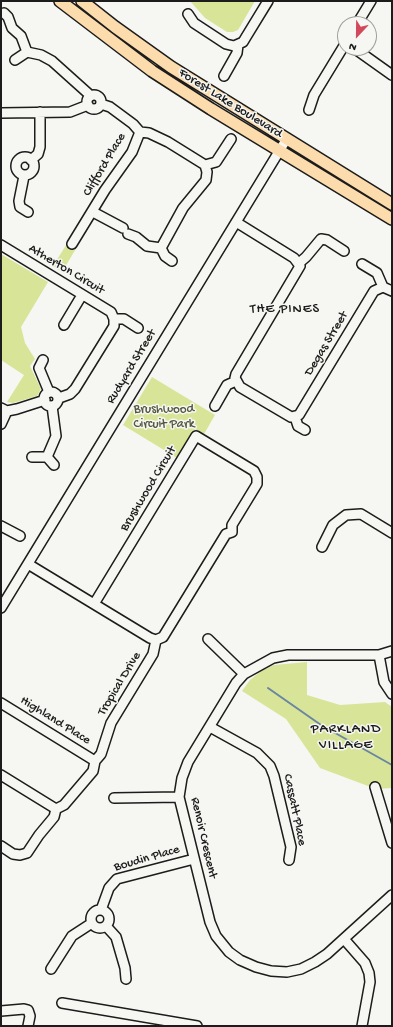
<!DOCTYPE html>
<html>
<head>
<meta charset="utf-8">
<style>
  body { margin:0 }
  #map { position:relative; width:393px; height:1027px; overflow:hidden; background:#f6f6f2; font-family:"Gochi Hand",sans-serif }
  canvas { display:block }
  .frame { position:absolute; inset:0; border:2px solid #1c1c1c; pointer-events:none }
  .north { position:absolute; left:337px; top:16px; width:40px; height:40px; box-sizing:border-box; background:#f6f6f2; border:1px solid #9f9f9c; border-radius:50%; rotate:202deg; font-size:11px; font-weight:700; line-height:16px; text-align:center; color:#1c1c1c }
  .north::after { content:''; display:block; margin:auto; width:14px; height:18px; background:#d1495b; clip-path:polygon(50% 0,100% 100%,50% 72%,0 100%) }
</style>
</head>
<body>
<div id="map">
<canvas width="393" height="1027"></canvas>
<div class="frame"></div>
<div class="north">N</div>
</div>
<script>
const context = document.querySelector('canvas').getContext('2d');
context.lineJoin = 'round';
function fill(path, color) { context.fillStyle = color; context.fill(path, 'evenodd'); }
const shape = rows => new Path2D(rows.map(r => 'M' + r).join(''));
function stroke(path, color, width, dash) { context.strokeStyle = color; context.lineWidth = width; context.lineCap = dash ? 'butt' : 'round'; context.setLineDash(dash || []); context.stroke(path); }
function drawText(font, color, halo, rows, align = 'center') {
  context.font = font + ' "Gochi Hand",sans-serif'; context.lineWidth = 3; context.setLineDash([]); context.textBaseline = 'middle'; context.strokeStyle = halo; context.fillStyle = color; for (const [text, x, y, turn = 0] of rows) {
    context.save(); context.translate(x, y); context.rotate((+turn || 0) * Math.PI / 180); context.textAlign = isNaN(turn) ? turn : align; if (halo) context.strokeText(text, 0, 0); context.fillText(text, 0, 0); context.restore();
  }
}
const green = shape([
  [190,1,255,1,238,30,233,32,227,32,205,18],
  [68,242,77,247,62,272,53,266],
  [1,254,48,282,21,327,25,343,35,359,30,366,41,389,37,396,13,403,7,402,24,375,1,360],
  [152,377,215,415,204,434,195,429,177,458,123,425],
  [307,662,307,695,340,705,385,702,392,707,392,788,376,789,320,768,286,719,242,691,250,680,261,671,274,665]
]);
const stream = shape([
  [268,688,321,725,392,765]
]);
const minor = shape([
  [4,13,8,17,12,28,21,36,27,52,15,60],
  [188,14,194,23,226,44,234,46,243,42,246,37,268,1],
  [357,24,371,1],
  [354,48,392,75],
  [27,52,41,55,52,61,91,96],
  [224,76,237,53,238,45],
  '87 102a7 7 0 1 1 14 0a7 7 0 1 1-14 0Z',
  [101,104,110,107,133,124,140,132,149,133,168,142,205,165,207,172,206,180,183,208,161,248],
  [309,110,314,95,345,44],
  [1,113,70,112,88,105],
  '16 166a9 9 0 1 1 18 0a9 9 0 1 1-18 0Z',
  [31,160,38,154,40,147,40,112],
  [205,165,216,162,231,139],
  [24,176,19,201,20,207,28,212],
  [93,212,123,228],
  [236,222,294,258,300,266,236,374,235,378,240,387,291,417,299,415,302,410,374,291,383,287,392,291],
  [128,234,136,237,147,246,161,248,165,256,172,261],
  [72,244,105,190,132,152,140,132],
  [1,245,111,312,114,319,114,326,75,389,70,394,59,398],
  [299,263,306,257,321,239,327,240,344,251],
  [362,264,377,273,383,287],
  [114,319,124,319,138,328],
  [64,325,82,295],
  [43,360,39,368,49,392],
  '44 399a7 7 0 1 1 14 0a7 7 0 1 1-14 0Z',
  [215,406,227,385,236,381],
  [1,408,7,411,17,409,45,400],
  [295,417,298,426,305,430],
  [1,424,7,411],
  [32,457,47,457,54,465],
  [47,457,56,436,52,406],
  [1,526,20,536],
  [322,547,333,525,346,515,361,514,392,533],
  [28,564,150,638,156,640,163,637,226,534,232,532,232,525,257,484,257,477,254,471,196,436,94,604],
  [1,608,286,140],
  [208,639,244,674],
  [392,651,379,655,288,655,273,658,244,674,236,683,188,762,182,778,179,797,210,922,216,936,229,952,240,960,256,967,271,971,287,972,301,969,315,962,327,954,392,895],
  [379,655,384,682,392,694],
  [1,703,95,761],
  [210,727,257,753,270,766,274,776,291,847,289,860],
  [1,775,56,809],
  [375,787,392,843],
  [114,798,179,797],
  [1,846,13,854,20,855,27,853,39,835,54,817,56,809,64,805,93,771,95,761,101,754,111,723,153,654,156,640],
  '91 919a9 9 0 1 1 18 0a9 9 0 1 1-18 0Z',
  [101,910,109,888,117,879,194,859],
  [106,926,116,937,125,968,126,979],
  [344,939,365,963,369,973,370,982,362,1026],
  [51,969,72,936,92,923],
  [62,1003,197,1026],
  [1,1011,24,1009,28,1010,30,1016,28,1026]
]);
const major = shape([
  [60,1,152,71,211,109,392,219],
  [82,1,115,27,171,67,392,204]
]);
const streetNames = [
  ["Forest Lake Boulevard",230,104,32],
  ["Clifford Place",105,165,-59],
  ["Atherton Circuit",66,270,31],
  ["Degas Street",327,344,-59],
  ["Rudyard Street",132,367,-59],
  ["Brushwood Circuit",149,489,-59],
  ["Tropical Drive",120,684,-59],
  ["Highland Place",55,721,32],
  ["Cassatt Place",294,810,78],
  ["Renoir Crescent",203,838,77],
  ["Boudin Place",147,859,-16]
];
const parkNames = [
  ["Brushwood",164,410],
  ["Circuit Park",164,425]
];
const neighbourhoodNames = [
  ["THE PINES",285,310],
  ["PARKLAND",346,730],
  ["VILLAGE",346,746]
];
fill(green, '#d8e598');
stroke(stream, '#6b86a2', 2);
stroke(minor, '#1c1c1c', 12);
stroke(major, '#1c1c1c', 14);
stroke(minor, '#f6f6f2', 9);
stroke(major, '#fcdcac', 11);
drawText('13px', '#1c1c1c', '#f6f6f2', streetNames);
drawText('13px', '#545841', '#f6f6f2', parkNames);
context.letterSpacing = '1px';
drawText('14px', '#1c1c1c', '#f6f6f2', neighbourhoodNames);
context.letterSpacing = '0px';
</script>
</body>
</html>
